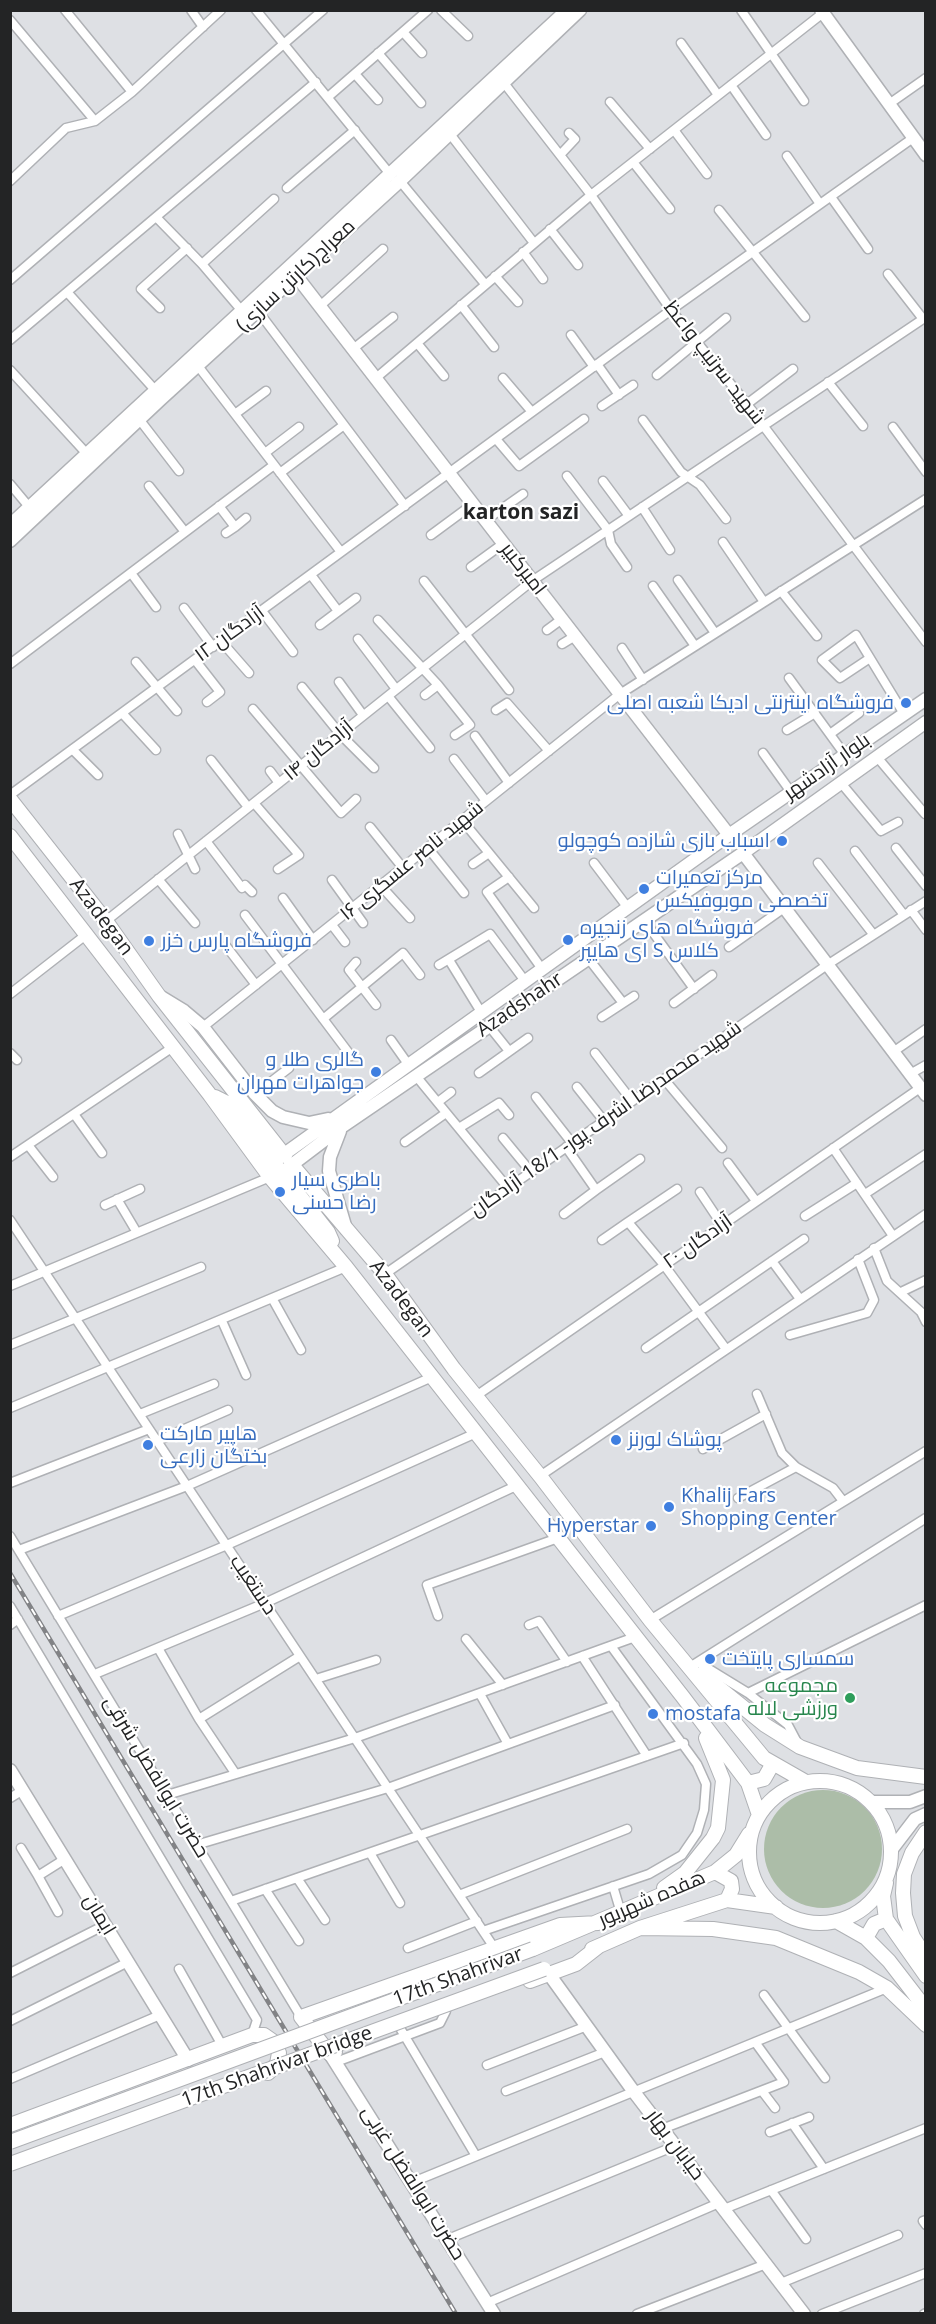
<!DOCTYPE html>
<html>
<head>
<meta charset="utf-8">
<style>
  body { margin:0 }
  #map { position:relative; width:936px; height:2324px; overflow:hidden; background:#dee0e4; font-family:"Open Sans",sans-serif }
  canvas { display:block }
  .frame { position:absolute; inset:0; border:12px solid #232425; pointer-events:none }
</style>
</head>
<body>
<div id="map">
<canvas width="936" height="2324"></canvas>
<div class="frame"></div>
</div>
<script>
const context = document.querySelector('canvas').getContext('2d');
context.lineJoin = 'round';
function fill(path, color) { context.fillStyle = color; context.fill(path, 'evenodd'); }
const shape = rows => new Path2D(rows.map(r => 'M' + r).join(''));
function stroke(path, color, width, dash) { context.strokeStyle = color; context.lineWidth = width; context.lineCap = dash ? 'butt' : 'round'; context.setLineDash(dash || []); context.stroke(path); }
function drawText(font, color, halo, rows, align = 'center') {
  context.font = font + ' "Open Sans",Cairo,sans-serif'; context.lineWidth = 4.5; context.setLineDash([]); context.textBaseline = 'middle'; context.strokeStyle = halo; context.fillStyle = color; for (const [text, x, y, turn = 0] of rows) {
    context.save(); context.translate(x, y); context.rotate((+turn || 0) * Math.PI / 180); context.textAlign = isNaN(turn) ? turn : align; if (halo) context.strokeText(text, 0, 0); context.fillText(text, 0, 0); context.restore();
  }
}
const green = shape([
  '764 1849a59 59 0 1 1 118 0a59 59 0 1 1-118 0Z'
]);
const street = shape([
  [65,10,132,92],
  [191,10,203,27],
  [256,10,390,174],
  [441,10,468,36],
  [741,10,804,101],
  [10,20,95,121],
  [403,32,422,53],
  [681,43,718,95],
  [378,53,421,103],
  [355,74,378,100],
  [504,83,591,195,671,310,747,404,926,642],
  [731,85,766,135],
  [328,97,428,10],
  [610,102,650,149],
  [889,104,926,78],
  [674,130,707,174],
  [450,134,534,243],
  [560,155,575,139,569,133],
  [787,156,820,204],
  [633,162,670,209],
  [10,181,66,128,95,121,132,92,221,10],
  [400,181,485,284],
  [287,188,355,130],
  [831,197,868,249],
  [719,210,805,317],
  [156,217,202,264,242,311],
  [550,229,578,265],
  [523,252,543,279],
  [202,264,274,199],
  [888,274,923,319],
  [495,276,518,302],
  [10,280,323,10],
  [67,292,155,390],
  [461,305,494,347],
  [320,306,383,249],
  [160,308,141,289,187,248],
  [258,311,405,506],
  [571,335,594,367],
  [10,340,316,82],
  [417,343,444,376],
  [353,349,393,317],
  [597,364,619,395],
  [198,366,341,552],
  [10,370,87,454],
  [657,375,726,318],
  [376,378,591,195,823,13],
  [503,378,532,412],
  [828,382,863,426],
  [747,404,793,369],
  [602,406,633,385],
  [235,414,266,391],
  [139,419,179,471],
  [643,420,681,472,700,485,726,519],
  [893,427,926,472],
  [496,439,519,466,584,419],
  [265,453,299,427],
  [280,473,344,425],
  [567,476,608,530,611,544,627,567],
  [603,481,629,516],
  [10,484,30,508],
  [149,486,185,532],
  [219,506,235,527,226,533],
  [642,507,670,550],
  [486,520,523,494],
  [235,527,246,518],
  [431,535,473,504],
  [723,542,764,602],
  [471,567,504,543],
  [131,573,156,607],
  [311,575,338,611],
  [678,580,715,633],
  [424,581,509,690],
  [653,586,695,646],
  [781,591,817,636],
  [184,608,213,647],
  [262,611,293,652],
  [378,620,438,685,470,725,455,735],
  [320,625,356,598],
  [547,630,562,619],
  [358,639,396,689],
  [221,641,249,673],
  [562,644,575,636],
  [622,648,643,680],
  [870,658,840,678,822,660,856,635,904,714],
  [195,660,220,692,207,702],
  [136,662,177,711],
  [10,664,274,465],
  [789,678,845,755],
  [339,682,363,715],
  [302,687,340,734,374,768],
  [425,695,438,685],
  [388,696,430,748],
  [253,709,341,813,356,799],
  [496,710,507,703,549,751],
  [122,713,156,750],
  [787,730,815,713],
  [830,734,859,713],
  [475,736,509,783],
  [73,750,98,775],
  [763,753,791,792],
  [877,757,925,814],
  [454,759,486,801],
  [211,760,248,807],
  [270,771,279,783],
  [841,783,881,831,898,822],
  [10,795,671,310,913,138],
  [254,803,299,855,278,869],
  [462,820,534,908],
  [370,827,403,868],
  [178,834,195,869],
  [206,841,242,888,245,885,252,892],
  [428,848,464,893],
  [896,848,926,886],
  [855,851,904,915],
  [594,863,628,908],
  [818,863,873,934],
  [473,864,489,853],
  [509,877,487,892,542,969],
  [158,879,195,923],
  [332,880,363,923],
  [381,886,410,918],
  [283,898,313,940],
  [911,910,926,930],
  [245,915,351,1056],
  [644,920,694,989],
  [106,921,532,581,926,317],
  [332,925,345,942],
  [226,946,256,985],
  [729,947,784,908],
  [588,958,623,1003],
  [449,960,481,1012],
  [356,962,349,970,376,1005],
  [439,965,490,934,525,981],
  [10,994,87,934],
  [674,1003,712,975],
  [602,1017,634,996],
  [323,1019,403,953,420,975],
  [489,1026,509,1051],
  [203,1027,620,694,926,499],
  [391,1040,408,1064],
  [893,1052,926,1029],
  [10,1053,17,1060],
  [595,1053,632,1101],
  [479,1073,528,1038],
  [910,1074,926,1065],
  [416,1076,508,1188],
  [664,1079,722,1148],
  [577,1087,604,1121],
  [255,1094,289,1068],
  [536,1097,572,1143],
  [438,1102,451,1092],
  [74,1114,102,1153],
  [459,1128,499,1103,509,1115],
  [503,1138,531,1172],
  [405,1142,446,1113],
  [28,1145,53,1177],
  [833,1148,893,1236],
  [10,1157,173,1047],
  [728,1163,756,1201],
  [596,1190,640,1159],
  [700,1192,722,1225],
  [865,1194,926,1154],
  [117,1199,136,1231],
  [105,1205,140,1189],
  [564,1214,596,1190,566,1147],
  [805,1216,857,1183],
  [10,1220,495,1949],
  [628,1222,677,1189],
  [602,1240,628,1222,664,1265,726,1349],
  [874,1248,887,1281,921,1312,926,1322],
  [772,1261,800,1299],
  [385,1274,827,965,926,901],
  [10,1286,270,1177],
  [901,1292,926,1280],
  [272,1298,301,1350],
  [222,1321,246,1375],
  [790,1335,867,1313,874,1300,858,1259],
  [10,1345,201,1267],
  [646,1348,804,1239],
  [757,1394,782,1453,796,1467,833,1488,843,1501],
  [476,1396,920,1088],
  [10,1408,346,1267],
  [140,1414,214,1384],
  [157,1441,228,1410],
  [703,1449,766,1414],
  [540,1476,926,1214],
  [10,1483,149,1429],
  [738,1498,796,1467],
  [10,1536,301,2017],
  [19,1550,187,1486,432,1377],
  [10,1606,257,2020,252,2035],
  [58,1616,227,1545,476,1433],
  [438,1616,427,1585,558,1538],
  [650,1620,926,1451],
  [10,1625,18,1619],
  [529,1625,539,1621,567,1662],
  [466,1639,503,1685],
  [158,1648,199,1719,300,1656],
  [582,1656,647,1756],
  [699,1663,748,1693,788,1725,797,1742],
  [690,1667,926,1518],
  [95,1674,265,1603,518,1485],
  [316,1679,376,1660],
  [748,1693,926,1605],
  [480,1694,508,1744],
  [199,1719,235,1773],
  [167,1795,355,1738,635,1637],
  [10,1798,23,1790],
  [196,1845,388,1788,615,1705],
  [21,1848,38,1876,65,1859],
  [370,1853,400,1903],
  [38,1876,58,1912],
  [297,1878,325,1920],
  [613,1886,621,1913],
  [265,1889,299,1941],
  [459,1895,627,1829],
  [231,1901,684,1743],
  [483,1931,649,1874,682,1855,697,1833,704,1810,706,1784,697,1764,611,1646],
  [408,1948,477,1921],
  [179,1969,223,2047],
  [10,1973,105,1925],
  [764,1995,825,2078],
  [10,2021,128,1962],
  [400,2028,476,2156],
  [336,2062,440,2023,446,2011],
  [487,2065,587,2026],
  [10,2079,160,2015],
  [506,2091,605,2052],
  [762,2091,775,2108],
  [792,2123,824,2169],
  [662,2129,784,2082,755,2042],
  [770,2132,809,2117],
  [413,2182,887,1988],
  [771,2190,806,2239],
  [724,2209,926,2128],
  [926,2220,923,2221,926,2225],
  [448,2239,675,2146],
  [781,2283,898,2235],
  [487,2303,719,2203],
  [637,2314,766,2264],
  [822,2314,926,2273],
  [924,2314,926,2313]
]);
const secondary = shape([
  [821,10,926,155],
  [291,269,729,835],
  [10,525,567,10],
  [10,541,161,399,400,181,580,10],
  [743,853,926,1095],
  [161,997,184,1011,203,1027,255,1094,272,1111,283,1117,309,1123,328,1119],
  [340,1131,330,1157,329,1171,346,1229],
  [276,1160,729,835,926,699],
  [285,1170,343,1126,743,853,926,722],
  [10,1770,188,2060],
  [872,1802,910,1802,926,1796],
  [892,1849,915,1819,926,1814],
  [549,1974,634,2092,804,2314],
  [330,2054,494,2314]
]);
const primary = shape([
  [10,799,106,921,159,996,285,1156],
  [10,836,210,1095,270,1177,346,1267,683,1697,748,1783,759,1815],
  [215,1097,227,1103,328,1232,332,1241],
  [292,1165,385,1274,454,1369,540,1476,650,1620,764,1758,806,1782],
  [702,1674,765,1725,800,1747,857,1768,926,1777],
  '749 1852a71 71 0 1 1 142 0a71 71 0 1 1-142 0Z',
  [748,1783,764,1779,772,1765],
  [926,1832,912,1853,904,1874,903,1893,905,1916,913,1937,926,1957],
  [715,1872,731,1881,732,1889,727,1900],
  [886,1883,883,1896,886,1919,926,1976],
  [664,1888,685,1873,713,1838,718,1828,723,1780,706,1738],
  [836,1921,866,1938,889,1961,926,2009],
  [640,1928,713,1929,776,1938,859,1972,887,1988,926,2025],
  [866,1938,874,1924,886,1919],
  [533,1949,715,1872,736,1855,749,1834],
  [592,1949,640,1928,727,1900,776,1907],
  [530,1981,576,1964,599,1946],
  [335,2052,330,2054,301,2017,560,1925,598,1923],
  [10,2125,252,2035,264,2035,274,2042,279,2053,277,2064,268,2073]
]);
const rail = shape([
  [10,1573,456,2314]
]);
const primaryBridge = shape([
  [10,2142,533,1949],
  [10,2164,544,1969]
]);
const markers = [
  [906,703,6,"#3f7fe0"],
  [782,841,6,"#3f7fe0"],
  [644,889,6,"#3f7fe0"],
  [568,940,6,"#3f7fe0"],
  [149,941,6,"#3f7fe0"],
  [376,1072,6,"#3f7fe0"],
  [280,1192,6,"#3f7fe0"],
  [616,1440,6,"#3f7fe0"],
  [148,1445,6,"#3f7fe0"],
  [669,1507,6,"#3f7fe0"],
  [651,1526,6,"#3f7fe0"],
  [710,1659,6,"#3f7fe0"],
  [850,1698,6,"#2e9e5b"],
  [653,1714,6,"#3f7fe0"]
];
const streetNames = [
  ["معراج(کارتن سازی)",296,276,-43],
  ["شهید سرتیپ واعظ",714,363,52],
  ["امیرکبیر",523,569,52],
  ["۱۲ آزادگان",230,634,-36],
  ["۱۴ آزادگان",319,751,-39],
  ["بلوار آزادشهر",827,767,-35],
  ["۱۶ شهید ناصر عسگری",412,861,-39],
  ["Azadegan",101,917,53],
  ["Azadshahr",520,1005,-34],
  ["شهید محمدرضا اشرف پور- 18/1 آزادگان",606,1119,-35],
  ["۲۰ آزادگان",698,1242,-35],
  ["Azadegan",401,1299,53],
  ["دستغیب",253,1585,56],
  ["حضرت ابوالفضل شرقی",156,1777,59],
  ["هفده شهریور",652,1899,-23],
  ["ایمان",99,1915,59],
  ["17th Shahrivar",458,1977,-20],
  ["17th Shahrivar bridge",277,2067,-20],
  ["خیابان بهار",675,2145,53],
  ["حضرت ابوالفضل غربی",413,2183,58]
];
const shopNames = [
  ["فروشگاه اینترنتی ادیکا شعبه اصلی",894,703,"right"],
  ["اسباب بازی شازده کوچولو",770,841,"right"],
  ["مرکز تعمیرات",656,878],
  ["تخصصی موبوفیکس",656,901],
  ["فروشگاه های زنجیره",580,928],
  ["ای هایپر S کلاس",580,951],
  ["فروشگاه پارس خزر",161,941],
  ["گالری طلا و",364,1060,"right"],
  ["جواهرات مهران",364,1083,"right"],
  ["باطری سیار",292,1180],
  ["رضا حسنی",292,1203],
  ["هاپیر مارکت",160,1434],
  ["بختگان زارعی",160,1457],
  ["پوشاک لورنز",628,1440],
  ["Khalij Fars",681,1496],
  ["Shopping Center",681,1519],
  ["Hyperstar",639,1526,"right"],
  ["سمساری پایتخت",722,1659],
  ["mostafa",665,1714]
];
const leisureNames = [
  ["مجموعه",838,1686],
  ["ورزشی لاله",838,1709]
];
const neighbourhoodNames = [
  ["karton sazi",521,513]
];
fill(green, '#acbda8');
stroke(street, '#afb1b5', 11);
stroke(secondary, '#afb1b5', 15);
stroke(primary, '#afb1b5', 16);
stroke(street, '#fff', 8);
stroke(secondary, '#fff', 12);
stroke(primary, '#fff', 14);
stroke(rail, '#828386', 4.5);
stroke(rail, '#fff', 2, [7]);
stroke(primaryBridge, '#afb1b5', 16, []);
stroke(primaryBridge, '#fff', 14);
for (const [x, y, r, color] of markers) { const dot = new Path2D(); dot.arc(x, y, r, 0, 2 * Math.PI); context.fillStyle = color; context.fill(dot); stroke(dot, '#fff', 2); }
drawText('20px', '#232425', '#fff', streetNames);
drawText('20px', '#366cbe', '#fff', shopNames, 'left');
drawText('20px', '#27864d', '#fff', leisureNames, 'right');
drawText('bold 21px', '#232425', '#fff', neighbourhoodNames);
</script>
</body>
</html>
